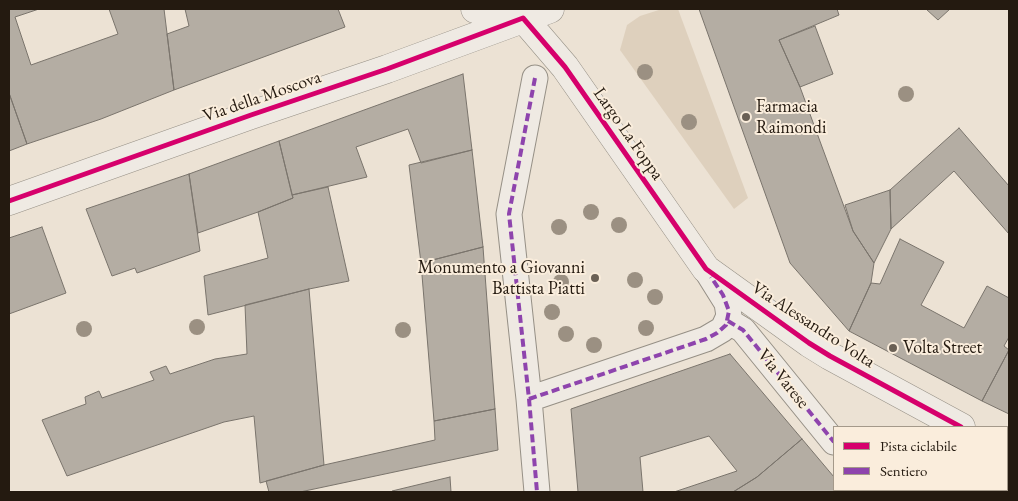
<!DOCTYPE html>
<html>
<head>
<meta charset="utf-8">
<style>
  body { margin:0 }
  #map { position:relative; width:1018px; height:501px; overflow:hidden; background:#ece2d4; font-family:"EB Garamond",serif }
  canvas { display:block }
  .frame { position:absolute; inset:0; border:10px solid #241a10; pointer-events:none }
  .legend { position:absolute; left:833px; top:426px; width:175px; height:65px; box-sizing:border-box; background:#faeddc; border:1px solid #a4998a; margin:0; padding:6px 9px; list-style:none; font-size:15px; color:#241a10 }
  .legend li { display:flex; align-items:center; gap:10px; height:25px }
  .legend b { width:25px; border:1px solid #a4998a }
</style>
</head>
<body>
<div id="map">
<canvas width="1018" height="501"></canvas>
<div class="frame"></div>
<ul class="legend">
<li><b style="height:6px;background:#d6006c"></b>Pista ciclabile</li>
<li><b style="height:6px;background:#8e44ad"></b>Sentiero</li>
</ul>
</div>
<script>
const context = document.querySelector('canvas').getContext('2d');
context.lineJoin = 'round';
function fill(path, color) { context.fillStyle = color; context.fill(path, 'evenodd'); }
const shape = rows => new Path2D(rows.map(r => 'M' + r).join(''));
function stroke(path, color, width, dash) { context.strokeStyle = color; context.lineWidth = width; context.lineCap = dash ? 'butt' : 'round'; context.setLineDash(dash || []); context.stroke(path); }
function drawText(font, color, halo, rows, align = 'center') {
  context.font = font + ' "EB Garamond",serif'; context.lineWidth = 4; context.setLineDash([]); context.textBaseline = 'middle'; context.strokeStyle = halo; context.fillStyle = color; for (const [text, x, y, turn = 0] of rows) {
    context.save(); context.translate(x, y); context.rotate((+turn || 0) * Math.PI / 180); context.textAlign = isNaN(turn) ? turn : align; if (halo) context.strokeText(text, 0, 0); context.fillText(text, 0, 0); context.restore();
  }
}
const green = shape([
  [662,9,678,9,748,198,734,209,620,50,627,25,640,16]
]);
const building = shape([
  [9,9,39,9,15,17,31,65,118,34,109,9,164,9,174,90,101,119,27,144,9,93,9,9],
  [185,9,338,9,345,27,174,90,167,34,189,26,185,9],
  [699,9,837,9,839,15,779,40,800,87,853,231,874,263,871,283,849,331,790,263,699,9],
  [926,9,950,9,938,20,926,9],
  [815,26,833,74,800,87,779,40,815,26],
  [463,74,472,150,421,163,408,129,356,147,367,177,292,195,279,141,463,74],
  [9,93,27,144,9,151,9,93],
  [959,128,1009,186,1009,234,954,171,891,229,890,190,959,128],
  [279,141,293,198,258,212,198,233,189,174,279,141],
  [472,150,483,247,421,263,409,165,472,150],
  [189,174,200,251,137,273,135,268,112,276,86,209,189,174],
  [328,187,349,281,309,289,208,315,204,276,268,258,258,212,293,198,292,195,328,187],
  [890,190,891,229,874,263,853,231,845,205,890,190],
  [42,227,66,293,9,314,9,238,42,227],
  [900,239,944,262,921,305,964,328,987,286,1009,298,1009,337,1004,346,1009,350,982,401,849,331,871,283,880,284,900,239],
  [483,247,495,409,434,421,421,263,483,247],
  [309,289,324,465,260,483,254,416,224,422,67,476,42,420,86,404,85,397,99,391,102,398,154,380,150,372,166,366,170,374,215,359,247,354,245,305,309,289],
  [1009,350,1009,414,982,401,1009,350],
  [730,354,802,439,757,477,733,492,674,492,737,471,709,436,640,457,643,492,578,492,571,409,730,354],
  [495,409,498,450,300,492,269,492,266,481,324,465,435,440,434,421,495,409],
  [802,439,834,477,834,490,845,490,847,492,733,492,757,477,802,439],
  [450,477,451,492,392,492,392,491,450,477],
  [942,490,1002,490,1006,492,940,492,942,490]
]);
const pedestrian = shape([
  [535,78,509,214,529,399,537,492],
  [728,321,743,330,834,442],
  [529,399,706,339,723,329,729,316,727,303,707,271]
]);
const minor = shape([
  [475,9,523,18],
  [523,18,565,67,706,269,809,343,830,356,961,427],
  [9,201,251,115,387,69,550,9],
  [1007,452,1009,453],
  [885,490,885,492]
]);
const quiet = shape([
  [535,78,509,214,529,399,537,492],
  [728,321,743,330,834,442],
  [529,399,706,339,717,333,726,325,729,311,723,295,711,277],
  [883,490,885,491]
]);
const cycleway = shape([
  [9,201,251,115,387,69,523,18,565,67,706,269,809,343,830,356,961,427]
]);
const trees = [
  [645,72],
  [906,94],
  [689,122],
  [591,212],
  [619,225],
  [559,227],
  [635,280],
  [561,282],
  [655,297],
  [552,312],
  [197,327],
  [646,328],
  [84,329],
  [403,330],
  [566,334],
  [594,345]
];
const markers = [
  [746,117,5,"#6a6055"],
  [595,278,5,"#6a6055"],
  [893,348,5,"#6a6055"]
];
const streetNames = [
  ["Via della Moscova",262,97,-19],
  ["Largo La Foppa",628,134,55],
  ["Via Alessandro Volta",813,325,33],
  ["Via Varese",783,379,51]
];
const poiNames = [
  ["Farmacia",756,107],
  ["Raimondi",756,128],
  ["Monumento a Giovanni",585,268,"right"],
  ["Battista Piatti",585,289,"right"],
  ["Volta Street",903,348]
];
fill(green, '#ded0bd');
fill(building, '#b4ada3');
stroke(building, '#7a746c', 1);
stroke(pedestrian, '#969086', 27);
stroke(minor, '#969086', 29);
stroke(pedestrian, '#efeae3', 25);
stroke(minor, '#efeae3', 28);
stroke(quiet, '#8e44ad', 4, [8, 4]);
stroke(cycleway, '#d6006c', 5);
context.fillStyle = '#9b9082';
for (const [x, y] of trees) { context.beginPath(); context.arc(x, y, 8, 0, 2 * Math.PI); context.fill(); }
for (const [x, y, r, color] of markers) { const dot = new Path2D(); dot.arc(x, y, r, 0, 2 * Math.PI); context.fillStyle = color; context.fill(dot); stroke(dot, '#faeddc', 2); }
drawText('18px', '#241a10', '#faeddc', streetNames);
drawText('18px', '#241a10', '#faeddc', poiNames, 'left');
</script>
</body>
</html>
